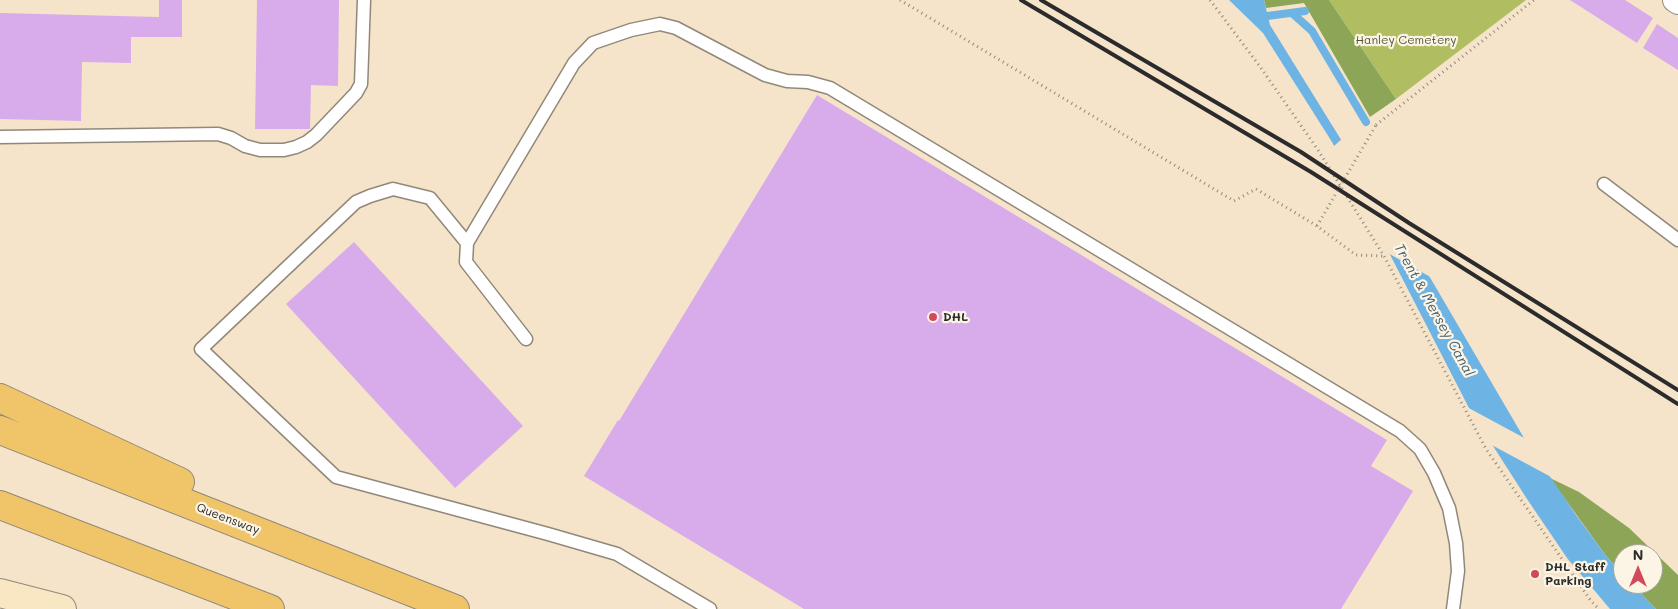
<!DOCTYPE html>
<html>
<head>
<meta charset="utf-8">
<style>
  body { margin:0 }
  #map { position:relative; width:1678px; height:609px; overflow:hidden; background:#f6e4ca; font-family:Mali,sans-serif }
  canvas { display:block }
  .north { position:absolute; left:1613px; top:544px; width:50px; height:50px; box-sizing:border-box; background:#fcf5e5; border:1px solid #a8a49b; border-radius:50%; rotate:0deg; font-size:14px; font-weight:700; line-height:20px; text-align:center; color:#2b2b2b }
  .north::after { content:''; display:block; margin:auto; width:18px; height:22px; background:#d1495b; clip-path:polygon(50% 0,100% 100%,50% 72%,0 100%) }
</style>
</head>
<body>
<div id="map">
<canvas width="1678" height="609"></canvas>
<div class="north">N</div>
</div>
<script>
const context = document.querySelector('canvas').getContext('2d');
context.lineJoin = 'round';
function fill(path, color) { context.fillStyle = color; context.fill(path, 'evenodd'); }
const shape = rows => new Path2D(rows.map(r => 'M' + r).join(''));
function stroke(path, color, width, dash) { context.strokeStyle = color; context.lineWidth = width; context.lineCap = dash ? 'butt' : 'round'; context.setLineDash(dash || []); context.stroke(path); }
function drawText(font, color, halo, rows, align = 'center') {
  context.font = font + ' Mali,sans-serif'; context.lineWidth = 4.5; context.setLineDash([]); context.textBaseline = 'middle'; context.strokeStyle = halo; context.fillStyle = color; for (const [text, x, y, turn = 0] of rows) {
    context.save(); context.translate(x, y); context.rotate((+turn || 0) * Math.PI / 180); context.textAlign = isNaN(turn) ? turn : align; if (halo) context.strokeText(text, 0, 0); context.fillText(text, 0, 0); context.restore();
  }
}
const green = shape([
  [1329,0,1526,0,1396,99]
]);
const forest = shape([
  [1264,0,1329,0,1396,99,1370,117,1304,3,1266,8],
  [1550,478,1579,492,1629,528,1678,575,1678,609,1656,609,1632,584,1653,584,1653,554,1623,554,1623,574,1606,556]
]);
const water = shape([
  [1229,0,1264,0,1270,25,1340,138,1428,274,1524,438,1576,515,1606,556,1623,574,1623,584,1632,584,1656,609,1610,609,1567,558,1527,499,1470,410,1332,142,1263,33]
]);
const pier = shape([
  [1343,138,1430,272,1434,279,1386,252,1330,144,1334,146],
  [1465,406,1528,440,1553,478,1488,443]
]);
const stream = shape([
  [1292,13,1312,31,1366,122],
  [1260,17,1305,11]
]);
const building = shape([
  [159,0,182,0,182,37,131,37,131,63,82,62,81,121,0,119,0,13,159,17],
  [257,0,339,0,338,86,311,85,310,129,255,129],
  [1570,0,1625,0,1653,18,1637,43],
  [1657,24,1678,38,1678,70,1643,48],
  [817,95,1387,440,1371,466,1413,491,1341,609,804,609,584,476,618,420,619,421],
  [354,242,523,426,455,488,286,304]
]);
const path = shape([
  [900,0,1234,201,1256,189,1317,226,1356,255,1384,256],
  [1210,0,1261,68,1318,150,1384,256,1486,449,1591,601,1599,609],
  [1376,125,1534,0]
]);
const lane = shape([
  [0,137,218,134,231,138,245,146,260,150,284,150,296,147,307,142,316,135,356,93,361,84,364,0],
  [1604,184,1678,240],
  [467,243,430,198,393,189,370,196,356,202,201,349,336,477,548,534,617,554,710,609],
  [526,339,466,262,467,243,574,63,593,43,631,30,660,24,676,28,765,75,787,81,808,82,830,88,1400,431,1420,449,1434,473,1449,508,1456,543,1458,571,1453,609]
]);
const street = shape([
  [1675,0,1678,2]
]);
const secondary = shape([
  [0,593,62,609]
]);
const highway = shape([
  [0,398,180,482],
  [0,430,455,609],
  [0,505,270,609]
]);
const rail = shape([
  [1021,0,1311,172,1678,404],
  [1041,0,1301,152,1409,223,1678,390]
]);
const pathBridge = shape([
  [1317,226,1376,125]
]);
const markers = [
  [933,317,5,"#d1495b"],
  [1535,574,5,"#d1495b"]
];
const parkNames = [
  ["Hanley Cemetery",1406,40]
];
const poiNames = [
  ["DHL",943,317],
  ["DHL Staff",1545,567],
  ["Parking",1545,581]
];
const streetNames = [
  ["Queensway",228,519,21]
];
const waterNames = [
  ["Trent & Mersey Canal",1434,310,61]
];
fill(green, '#b0be61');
fill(forest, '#8ca557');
fill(water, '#6db4e4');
fill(pier, '#f6e4ca');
stroke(stream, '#6db4e4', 8);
fill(building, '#d8aceb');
stroke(lane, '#90887a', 15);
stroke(street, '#90887a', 26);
stroke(secondary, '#90887a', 30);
stroke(highway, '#90887a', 30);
stroke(path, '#90887a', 3, [1, 4]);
stroke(lane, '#fff', 12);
stroke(street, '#fff', 24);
stroke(secondary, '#f9e7c3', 28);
stroke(highway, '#f0c469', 28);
stroke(rail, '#2b2b2b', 4);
stroke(pathBridge, '#90887a', 3, [1, 4]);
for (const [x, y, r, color] of markers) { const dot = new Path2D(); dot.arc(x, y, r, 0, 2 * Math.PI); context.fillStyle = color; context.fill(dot); stroke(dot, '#fcf5e5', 2); }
drawText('12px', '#53573b', '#fcf5e5', parkNames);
drawText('bold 12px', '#2b2b2b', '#fcf5e5', poiNames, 'left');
drawText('12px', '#2b2b2b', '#fcf5e5', streetNames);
drawText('italic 14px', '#425b6c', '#fcf5e5', waterNames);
</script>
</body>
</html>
